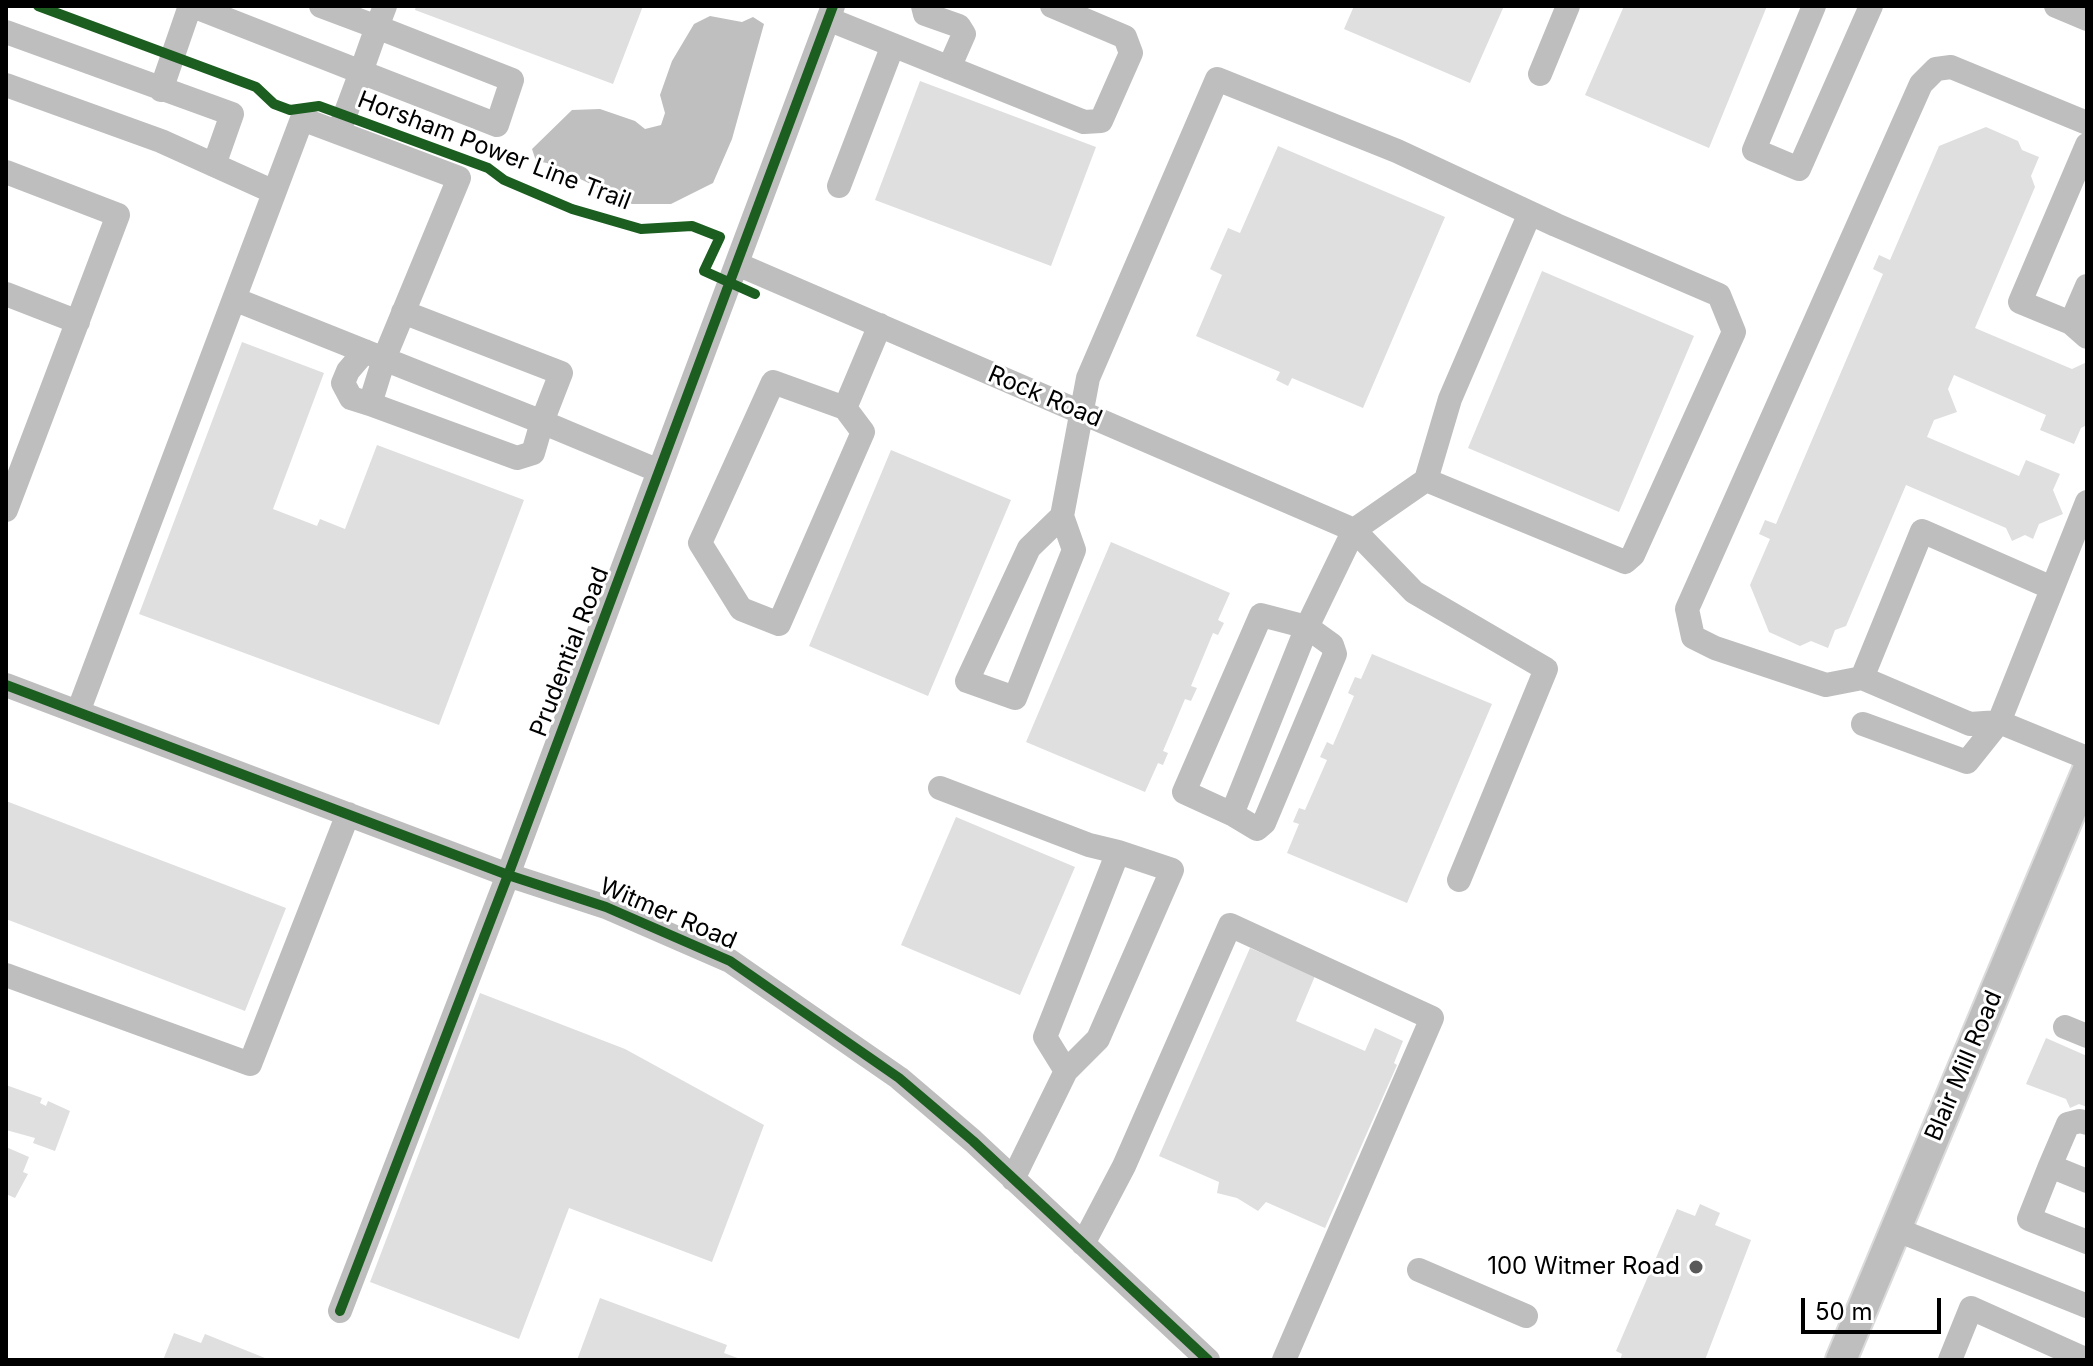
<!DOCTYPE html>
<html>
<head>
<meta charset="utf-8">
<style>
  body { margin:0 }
  #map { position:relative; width:2093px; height:1366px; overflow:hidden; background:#fff; font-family:Inter,sans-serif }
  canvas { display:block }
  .frame { position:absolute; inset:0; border:8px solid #000; pointer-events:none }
  .scale { position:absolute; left:1801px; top:1298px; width:140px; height:36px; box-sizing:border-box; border:4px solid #000; border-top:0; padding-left:10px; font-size:24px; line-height:28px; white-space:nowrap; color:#000; -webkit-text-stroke:6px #fff; paint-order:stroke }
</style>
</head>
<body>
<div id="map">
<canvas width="2093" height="1366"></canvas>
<div class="frame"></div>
<div class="scale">50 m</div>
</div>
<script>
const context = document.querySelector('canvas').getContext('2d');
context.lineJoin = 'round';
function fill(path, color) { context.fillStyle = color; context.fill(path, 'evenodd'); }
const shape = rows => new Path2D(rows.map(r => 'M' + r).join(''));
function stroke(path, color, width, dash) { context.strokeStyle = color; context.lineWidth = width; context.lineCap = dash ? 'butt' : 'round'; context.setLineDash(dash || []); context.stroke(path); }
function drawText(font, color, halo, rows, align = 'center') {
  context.font = font + ' Inter,sans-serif'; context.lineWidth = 6; context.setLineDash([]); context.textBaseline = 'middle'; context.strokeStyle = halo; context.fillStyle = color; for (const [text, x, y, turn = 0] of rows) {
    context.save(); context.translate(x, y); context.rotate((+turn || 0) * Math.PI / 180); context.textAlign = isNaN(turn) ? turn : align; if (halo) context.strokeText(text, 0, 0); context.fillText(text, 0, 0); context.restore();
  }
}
const water = shape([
  [710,16,742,22,753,17,764,24,732,139,713,183,671,204,632,204,547,163,536,161,532,149,572,110,600,109,635,121,645,129,661,125,665,113,660,95,672,61,694,24]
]);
const building = shape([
  [416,6,643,6,613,84,415,10],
  [1354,6,1504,6,1470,83,1344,29],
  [1624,6,1767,6,1709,148,1585,95],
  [920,81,1096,147,1051,266,875,200],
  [1986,127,2018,141,2022,150,2039,157,2031,176,2035,187,1975,328,2072,369,2087,362,2087,425,2081,428,2074,444,2040,430,2046,415,1954,375,1948,389,1957,412,1934,420,1927,437,2019,476,2026,460,2060,474,2053,490,2063,514,2039,524,2033,539,2025,535,2012,541,2006,528,1906,485,1846,626,1835,630,1828,648,1811,641,1800,646,1769,632,1750,585,1770,539,1759,534,1765,520,1776,524,1883,274,1873,269,1879,255,1890,260,1939,146],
  [1278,146,1445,217,1363,408,1292,378,1288,386,1276,380,1280,372,1196,336,1222,275,1210,269,1228,228,1240,233],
  [1542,271,1694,336,1619,512,1468,448],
  [242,342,324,373,273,509,317,526,320,519,345,529,377,445,524,500,439,725,139,614],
  [891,450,1011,500,928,696,809,646],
  [1111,542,1230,593,1218,620,1224,623,1218,635,1213,633,1191,686,1197,688,1191,701,1185,699,1163,751,1168,753,1163,765,1158,763,1145,792,1026,742],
  [1372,654,1492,704,1407,903,1287,853,1299,824,1293,822,1299,808,1305,810,1327,760,1320,757,1327,742,1333,745,1354,696,1348,693,1355,677,1361,679],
  [6,801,286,908,245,1011,6,919],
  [956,817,1075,867,1020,995,901,945],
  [1250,948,1315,976,1296,1021,1365,1051,1375,1028,1403,1041,1394,1063,1397,1065,1325,1228,1266,1202,1258,1211,1237,1198,1217,1193,1219,1182,1159,1156],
  [480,993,625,1049,764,1125,712,1262,569,1208,519,1339,370,1282],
  [2046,1038,2087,1056,2087,1107,2079,1104,2070,1108,2066,1099,2026,1084],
  [6,1085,42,1098,40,1103,46,1106,48,1101,70,1111,55,1151,33,1143,35,1138,6,1130],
  [6,1147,29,1157,23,1172,28,1174,15,1198,6,1194],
  [1700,1204,1720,1213,1715,1225,1751,1240,1705,1360,1620,1360,1622,1354,1616,1351,1677,1209,1695,1216],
  [600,1298,727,1345,724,1353,743,1360,577,1360],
  [174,1333,201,1343,205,1334,270,1360,163,1360]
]);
const minor = shape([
  [193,6,361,72,497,125,512,80,377,27,361,72,345,115,339,131],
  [321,6,377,27,385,6],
  [923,6,925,14,959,26,964,34,949,68],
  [1814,6,1754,150,1799,169,1871,6],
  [2056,6,2087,19],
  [828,19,1084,122,1101,121,1131,53,1125,37,1052,6],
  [6,32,232,114,214,165],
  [1540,74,1568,6],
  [6,85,161,141,274,192],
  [161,90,190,6],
  [2087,123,1951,67,1936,69,1921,84,1687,609,1693,637,1715,648,1826,685,1862,678,1970,724,1999,722,2087,758],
  [6,172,118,215,6,510],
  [839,186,893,45],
  [737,264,1354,530,1414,592,1546,669,1459,880],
  [2087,286,2071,323,2087,337],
  [6,294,78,322],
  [403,312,561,373,542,422,533,453,517,458,370,404,384,359,459,178,302,119,234,299,384,359,542,422,659,471],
  [2071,323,2020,302,2087,145],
  [365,351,348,371,343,383,351,398,370,404],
  [845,408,863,432,779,624,741,609,700,543,773,382,845,408,880,325],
  [1426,480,1450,399,1530,213],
  [1062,516,1074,550,1015,698,967,681,1029,548,1062,516,1088,378,1217,79,1397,151,1556,225,1719,295,1734,332,1633,555,1625,562,1426,480,1354,530,1307,627,1261,615,1184,792,1232,814,1307,627,1332,645,1335,654,1264,823,1257,829,1232,814],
  [1862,678,1922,531,2052,588],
  [6,685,508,875,606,907,730,961,899,1078,973,1141,1208,1360],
  [78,712,234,299],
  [1863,724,1967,762,1999,722,2087,502],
  [940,788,1089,845,1118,852],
  [6,975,250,1064,348,814],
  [2065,1027,2087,1036],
  [2087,1123,2080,1121,2068,1124,2050,1166,2087,1181],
  [2050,1166,2029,1219,2087,1242],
  [1013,1179,1066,1071,1098,1039,1172,870,1118,852,1045,1037,1066,1071],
  [1895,1229,2087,1306],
  [1083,1244,1124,1166,1230,925,1432,1018,1284,1360],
  [1419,1270,1526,1316],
  [340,1311,508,875,833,6],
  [1950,1360,1971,1308,2087,1360]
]);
const major = shape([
  [1841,1360,2087,772]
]);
const cycleway = shape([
  [38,6,256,87,274,104,290,110,319,106,488,168,504,180,572,209,641,229,692,226,720,237,704,271,755,294],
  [6,685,508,875,606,907,730,961,899,1078,973,1141,1208,1360],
  [340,1311,508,875,833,6]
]);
const markers = [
  [1696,1267,8,"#595959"]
];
const streetNames = [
  ["Horsham Power Line Trail",494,151,21],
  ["Rock Road",1045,397,23],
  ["Prudential Road",570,652,-69],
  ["Witmer Road",668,914,23],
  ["Blair Mill Road",1964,1066,-67]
];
const poiNames = [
  ["100 Witmer Road",1680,1267]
];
fill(water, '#bfbfbf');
fill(building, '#dfdfdf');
stroke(major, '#dbdbdb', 34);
stroke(minor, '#bebebe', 24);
stroke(major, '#bebebe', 30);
stroke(cycleway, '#1b5e20', 10);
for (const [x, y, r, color] of markers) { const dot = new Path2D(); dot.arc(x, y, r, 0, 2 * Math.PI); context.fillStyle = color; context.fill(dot); stroke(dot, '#fff', 3); }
drawText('24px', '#000', '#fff', streetNames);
drawText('24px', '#000', '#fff', poiNames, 'right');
</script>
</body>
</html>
